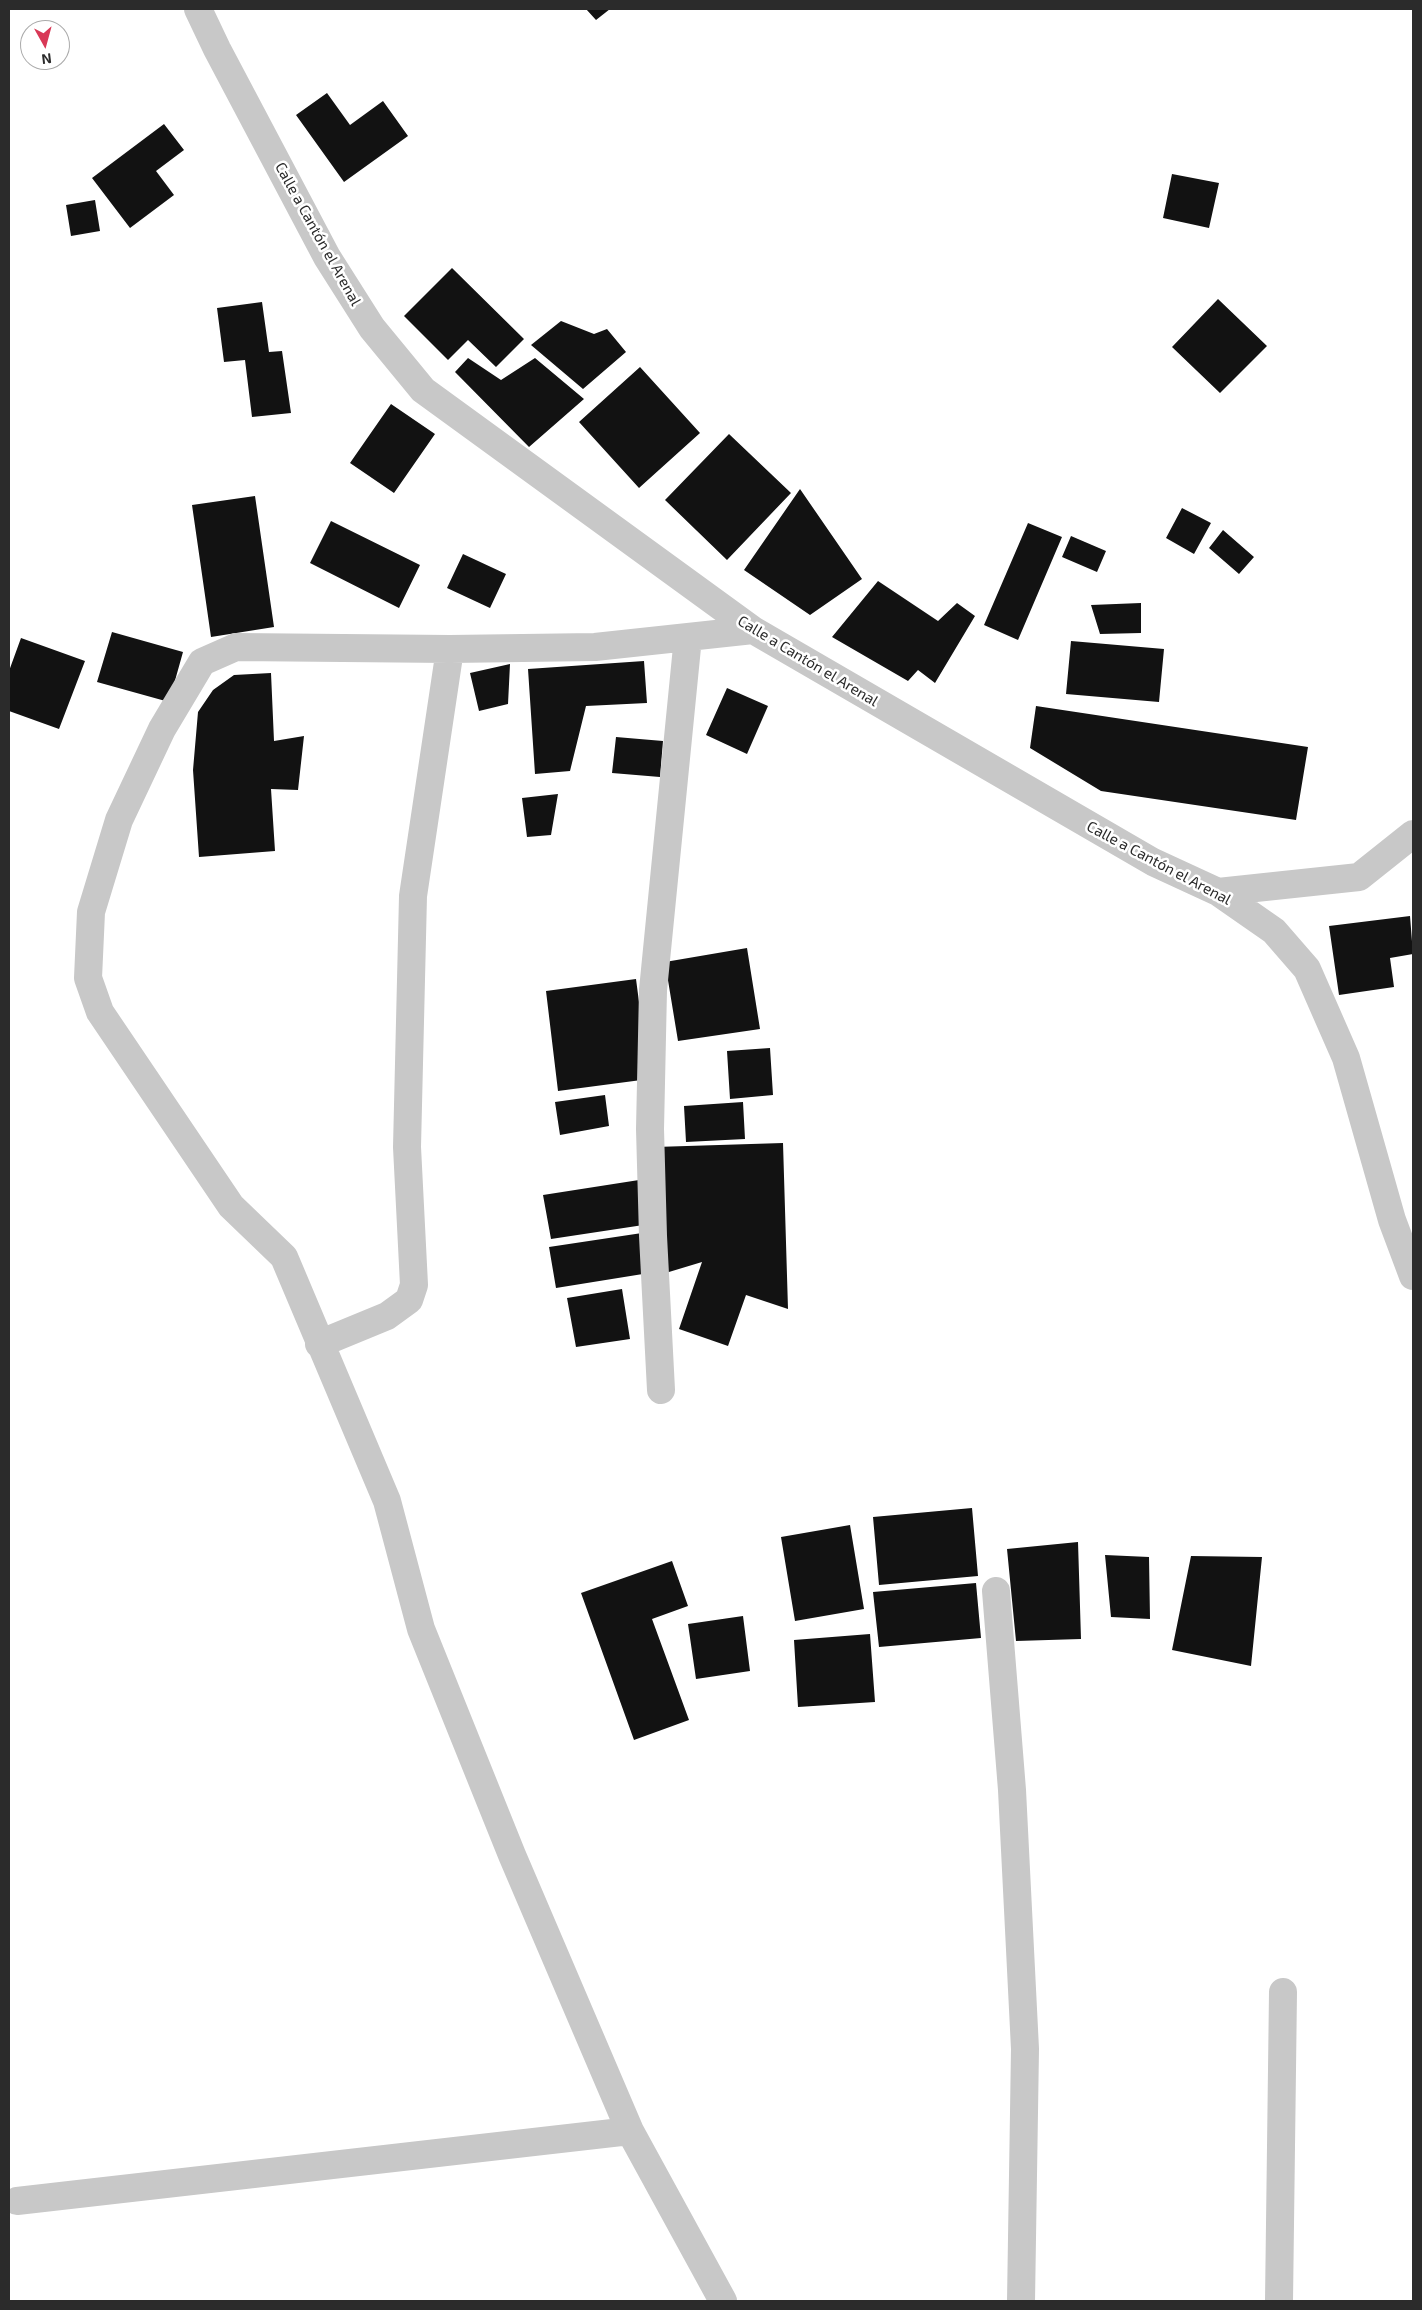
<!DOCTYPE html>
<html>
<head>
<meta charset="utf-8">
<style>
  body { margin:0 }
  #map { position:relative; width:1422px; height:2310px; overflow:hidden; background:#fff; font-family:"Exo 2",sans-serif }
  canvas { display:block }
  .frame { position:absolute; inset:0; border:10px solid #2b2b2b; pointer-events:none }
  .north { position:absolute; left:20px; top:20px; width:50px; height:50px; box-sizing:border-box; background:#fff; border:1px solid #aaa; border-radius:50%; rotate:173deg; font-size:14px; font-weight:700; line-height:20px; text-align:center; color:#2b2b2b }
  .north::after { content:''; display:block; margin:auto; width:18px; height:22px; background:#d83856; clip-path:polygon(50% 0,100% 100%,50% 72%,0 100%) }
</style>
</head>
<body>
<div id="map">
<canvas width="1422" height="2310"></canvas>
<div class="frame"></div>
<div class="north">N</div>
</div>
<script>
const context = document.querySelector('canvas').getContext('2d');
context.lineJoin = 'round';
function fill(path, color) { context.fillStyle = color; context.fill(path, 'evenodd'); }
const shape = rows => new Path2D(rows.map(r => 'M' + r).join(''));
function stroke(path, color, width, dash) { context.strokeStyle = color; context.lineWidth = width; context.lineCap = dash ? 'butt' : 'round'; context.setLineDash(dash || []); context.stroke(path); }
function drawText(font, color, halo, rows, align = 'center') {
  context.font = font + ' "Exo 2",sans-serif'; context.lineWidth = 5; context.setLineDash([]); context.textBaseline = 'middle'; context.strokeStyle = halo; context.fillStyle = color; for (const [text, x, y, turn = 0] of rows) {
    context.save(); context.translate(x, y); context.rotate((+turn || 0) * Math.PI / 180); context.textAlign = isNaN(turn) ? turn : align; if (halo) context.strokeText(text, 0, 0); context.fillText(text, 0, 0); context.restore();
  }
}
const building = shape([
  [586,9,610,9,596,20],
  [327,93,350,125,383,101,408,136,344,182,296,115],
  [164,124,184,150,156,171,174,195,130,228,92,178],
  [1172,174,1219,183,1209,228,1163,218],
  [95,200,100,231,71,236,66,205],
  [452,268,524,339,496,367,468,340,448,360,404,316],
  [1218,299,1267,346,1220,393,1172,347],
  [262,302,269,352,282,351,291,413,252,417,245,360,224,362,217,308],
  [561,321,594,334,607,329,626,352,583,389,531,345],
  [468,358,501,380,535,358,584,399,529,447,455,372],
  [640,367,700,433,639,488,579,422],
  [391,404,435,434,394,493,350,463],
  [729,434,791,493,727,560,665,500],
  [800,489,862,579,810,615,744,570],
  [255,496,274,627,211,637,192,505],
  [1182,508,1211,523,1194,554,1166,538],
  [331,521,420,565,399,608,310,563],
  [1028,523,1062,537,1018,640,984,625],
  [1223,530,1254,557,1239,574,1209,548],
  [1071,536,1106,551,1097,572,1062,557],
  [463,554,506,574,490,608,447,588],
  [878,581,938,621,957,603,975,616,935,683,918,670,908,681,832,637],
  [1141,603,1141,633,1100,634,1091,605],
  [112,632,183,652,169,702,97,682],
  [21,638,85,661,59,729,9,711,9,671],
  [1071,641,1164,649,1159,702,1066,694],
  [644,661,647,703,586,706,570,771,535,774,528,669],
  [510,664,508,704,479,711,470,673],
  [271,673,274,741,304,736,298,790,271,789,275,851,199,857,193,770,198,712,213,690,234,675],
  [727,688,768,706,747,754,706,735],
  [1036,706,1308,747,1296,820,1101,791,1030,748],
  [616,737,663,741,660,777,612,773],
  [558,794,551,835,527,837,522,798],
  [1410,916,1413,954,1390,958,1394,987,1339,995,1329,926],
  [747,948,760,1029,678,1041,665,962],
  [636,979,649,1079,558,1091,546,991],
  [770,1048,773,1095,730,1099,727,1051],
  [605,1095,609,1126,560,1135,555,1102],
  [743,1102,745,1139,686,1142,684,1106],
  [783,1143,788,1309,746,1295,728,1346,679,1329,702,1262,659,1275,655,1147],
  [639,1180,650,1224,551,1239,543,1195],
  [642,1233,649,1273,556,1288,549,1247],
  [622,1289,630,1339,576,1347,567,1298],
  [972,1508,978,1576,879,1585,873,1517],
  [850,1525,864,1609,795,1621,781,1537],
  [1078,1542,1081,1639,1016,1641,1007,1549],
  [1105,1555,1149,1557,1150,1619,1111,1617],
  [1191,1556,1262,1557,1251,1666,1172,1650],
  [672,1561,688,1606,652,1619,689,1720,634,1740,581,1593],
  [976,1583,981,1638,879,1647,873,1592],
  [743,1616,750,1671,696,1679,688,1624],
  [870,1634,875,1702,798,1707,794,1640]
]);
const minor = shape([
  [198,9,217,49,327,257,372,328,423,390,753,630,1153,862,1218,892,1274,931,1307,969,1346,1058,1392,1220,1413,1276],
  [1218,892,1359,877,1413,834],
  [319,1344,387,1316,409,1300,414,1285,407,1147,413,896,450,649],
  [661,1390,653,1236,650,1129,653,990,688,637],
  [996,1591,1012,1790,1025,2049,1021,2301],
  [17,2201,630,2131],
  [723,2301,630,2131,512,1855,421,1629,387,1501,284,1257,231,1206,100,1012,88,978,91,912,119,820,162,729,202,662,236,647,450,649,595,647,753,630],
  [1279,2301,1283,1992]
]);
const streetNames = [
  ["Calle a Cantón el Arenal",318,234,61],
  ["Calle a Cantón el Arenal",808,661,31],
  ["Calle a Cantón el Arenal",1159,863,28]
];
fill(building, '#121212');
stroke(minor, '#c8c8c8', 28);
drawText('15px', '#2b2b2b', '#fff', streetNames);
</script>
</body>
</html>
